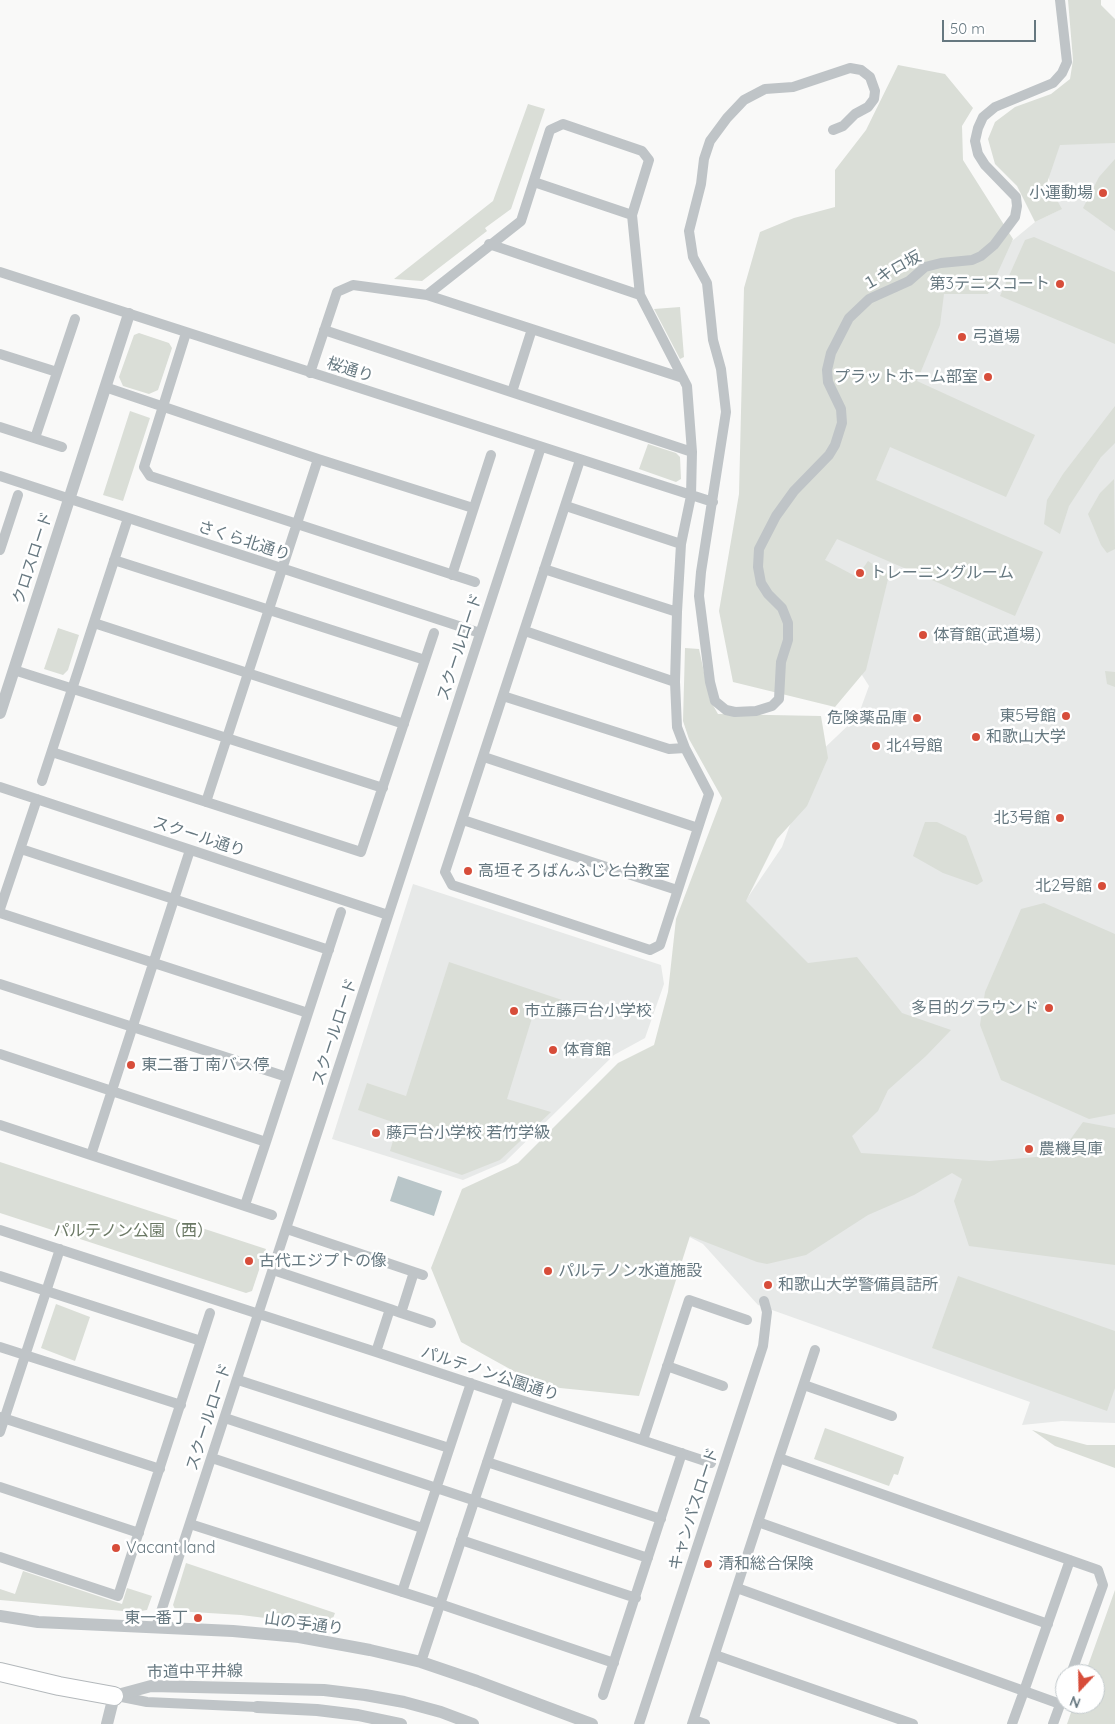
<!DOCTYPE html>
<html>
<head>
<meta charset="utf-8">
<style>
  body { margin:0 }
  #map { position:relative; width:1115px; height:1724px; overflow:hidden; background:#f9f9f8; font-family:Quicksand,sans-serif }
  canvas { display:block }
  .north { position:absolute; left:1055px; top:1664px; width:50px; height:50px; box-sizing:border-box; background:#fff; border:1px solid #c2c9cc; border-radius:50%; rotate:201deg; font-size:14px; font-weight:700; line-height:20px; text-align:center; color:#667880 }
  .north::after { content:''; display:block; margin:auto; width:18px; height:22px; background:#d74d3a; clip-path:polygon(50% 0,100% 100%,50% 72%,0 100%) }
  .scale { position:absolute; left:942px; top:20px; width:94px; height:22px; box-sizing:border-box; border:2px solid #667880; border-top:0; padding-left:6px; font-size:15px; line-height:18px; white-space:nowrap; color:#667880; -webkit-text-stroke:4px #fff; paint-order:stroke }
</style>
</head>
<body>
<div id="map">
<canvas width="1115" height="1724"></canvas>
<div class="north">N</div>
<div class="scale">50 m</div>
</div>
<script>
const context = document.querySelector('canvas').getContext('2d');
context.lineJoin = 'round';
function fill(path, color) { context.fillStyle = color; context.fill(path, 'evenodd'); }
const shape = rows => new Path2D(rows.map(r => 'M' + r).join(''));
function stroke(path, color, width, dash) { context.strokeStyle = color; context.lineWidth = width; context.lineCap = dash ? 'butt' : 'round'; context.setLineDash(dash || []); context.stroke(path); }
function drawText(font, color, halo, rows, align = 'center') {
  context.font = font + ' Quicksand,"Noto Sans JP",sans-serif'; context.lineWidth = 5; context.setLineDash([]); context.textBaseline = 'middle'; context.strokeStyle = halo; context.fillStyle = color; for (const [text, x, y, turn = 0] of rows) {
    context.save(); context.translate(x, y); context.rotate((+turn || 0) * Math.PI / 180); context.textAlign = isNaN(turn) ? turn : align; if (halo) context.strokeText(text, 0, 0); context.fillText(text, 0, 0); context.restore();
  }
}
const built = shape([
  [1115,66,1115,1423,1062,1421,1022,1425,1030,1402,758,1305,703,1244,680,1232,746,900,782,847,814,758,858,716,869,686,855,664,815,582,931,289,984,264,1035,222,1059,210,1037,142],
  [413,884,661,965,664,984,645,1038,614,1055,505,1162,463,1180,332,1139]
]);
const green = shape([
  [1068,0,1101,0,1101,5,1115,19,1115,143,1060,145,1047,183,1062,209,1035,222,1017,186,995,164,988,139,995,122,1015,107,1051,94,1070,79,1073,60],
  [898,65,945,74,973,108,962,126,963,160,1013,239,988,294,944,294,940,325,917,381,1035,435,1006,497,890,447,876,480,1043,552,1015,616,837,539,825,560,857,577,868,561,889,575,866,670,835,707,733,682,719,611,739,494,744,288,760,232,794,218,835,207,835,170,866,130],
  [528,104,545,109,511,209,485,228,487,231,422,281,394,279,493,201],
  [1115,159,1115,231,1083,208,1099,177],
  [1034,237,1115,272,1115,344,1000,296,1025,240],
  [680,307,684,357,680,359,654,309],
  [139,333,169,343,172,348,158,390,149,394,123,386,119,377,134,335],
  [1115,406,1115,443,1101,457,1069,506,1060,534,1044,524,1047,500,1063,474],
  [130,411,150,418,123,501,103,495],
  [648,444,676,453,680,457,681,479,676,482,639,469],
  [1114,479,1115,549,1107,553,1101,545,1088,514,1100,493],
  [58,628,79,635,68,670,63,675,44,669],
  [685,648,699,649,710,700,718,714,821,716,828,758,807,806,777,839,746,901,808,963,857,957,902,1013,951,1030,926,1056,888,1090,878,1111,852,1136,861,1153,990,1161,1059,1155,1083,1122,1115,1128,1115,1265,969,1246,954,1201,962,1179,952,1173,914,1195,868,1215,806,1255,767,1264,757,1262,690,1236,639,1396,560,1388,528,1379,461,1342,431,1268,462,1189,518,1163,618,1063,654,1045,668,992,676,919,722,798,689,739,683,721],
  [1105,671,1115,672,1115,687,1107,684],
  [925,822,937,822,966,836,983,881,977,885,943,873,913,856],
  [1044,903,1115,934,1115,1114,1089,1119,1001,1080,980,1025,985,992,1021,909],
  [449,962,562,1000,559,1011,536,1005,507,1099,551,1112,500,1160,462,1175,390,1151,398,1124,358,1110,367,1083,406,1096],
  [0,1162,266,1249,252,1291,246,1293,0,1213],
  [958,1276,1115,1331,1115,1388,1107,1411,932,1348],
  [56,1304,90,1317,75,1361,41,1348],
  [825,1428,904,1457,898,1475,894,1474,889,1486,814,1459],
  [1032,1430,1087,1445,1115,1445,1115,1468,1055,1446],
  [186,1563,335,1613,330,1626,241,1615,176,1611,173,1605],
  [23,1571,122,1604,127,1588,152,1596,147,1610,134,1612,0,1600,0,1589,15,1594],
  [1115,1590,1115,1724,1067,1724,1074,1704,1095,1704,1095,1674,1085,1674]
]);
const water = shape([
  [398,1176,442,1191,434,1216,390,1201]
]);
const minor = shape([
  [833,130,843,126,855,114,868,107,874,99,875,91,870,77,861,70,850,68,793,87,765,89,744,100,727,118,710,141,704,159,701,184,689,231,693,257,707,283,713,340,721,369,726,412,701,572,699,596,710,682,715,701,726,710,735,712,756,711,772,706,779,699,781,662,788,640,788,623,782,608,768,594,761,583,758,567,759,549,776,516,794,491,829,455,835,445,842,423,841,409,828,382,827,370,831,353,849,318,869,299,909,281,925,267,941,263,972,260,981,256,994,245,1015,217,1017,206,1016,197,985,165,978,154,975,141,978,128,983,117,995,107,1053,83,1062,73,1067,62,1060,0],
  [534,182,632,215],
  [489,244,640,295],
  [0,272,713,502],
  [427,295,683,378],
  [324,330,692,452],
  [186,333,144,467,150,476,475,582],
  [0,354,57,372],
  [310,373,337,292,353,285,427,295,521,221,550,130,563,124,642,151,649,160,632,215,640,295,687,386,692,452,691,496,681,544,677,612,675,682,677,727,685,748,709,794,660,945,650,950,452,885,445,872,580,460],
  [105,387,318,459,473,508],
  [512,392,532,329],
  [0,427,62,447],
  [35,438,75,319],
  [0,476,480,633],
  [566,506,681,544],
  [0,550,18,495],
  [114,560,425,660],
  [544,569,677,612],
  [452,575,491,455],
  [94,623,404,724],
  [525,631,675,682],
  [14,670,383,788],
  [503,696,669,749,685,748],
  [52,752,361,852,434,633],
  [484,757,698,828],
  [42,781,128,518],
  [0,787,388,915],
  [206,802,318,459],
  [463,820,677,890],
  [21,849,329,950],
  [0,909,37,799],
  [0,913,308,1013],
  [0,984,287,1077],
  [0,1054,266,1142,245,1205],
  [0,1125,272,1215],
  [266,1142,341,912],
  [91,1155,190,850],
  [287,1229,414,1272,401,1313,390,1309,376,1352],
  [0,1230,376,1352,711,1463],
  [273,1270,390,1309],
  [414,1272,423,1275],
  [0,1276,201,1341],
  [401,1313,431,1323],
  [0,1347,181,1405],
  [667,1366,723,1386],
  [238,1380,449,1448],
  [804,1385,892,1416],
  [0,1417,160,1469],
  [225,1418,648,1558],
  [0,1432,60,1249],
  [643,1440,689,1300,747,1320],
  [212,1458,422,1528],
  [779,1458,815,1350],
  [487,1462,661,1519],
  [0,1487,139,1533],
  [758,1522,1048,1624],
  [190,1524,440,1604,614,1663],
  [461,1540,636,1598],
  [0,1557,118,1596,210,1313],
  [737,1588,1024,1691,1012,1724],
  [402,1592,471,1383],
  [156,1627,541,447],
  [715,1655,913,1724],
  [421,1662,509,1396],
  [603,1695,682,1453],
  [117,1696,147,1702,257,1707],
  [1060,1704,1024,1691,1070,1560],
  [694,1720,705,1724],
  [639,1724,763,1346,767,1312,764,1301],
  [692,1724,779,1458,1098,1570,1103,1585,1071,1674],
  [1053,1724,1065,1691]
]);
const tertiary = shape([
  [0,713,129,314],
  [0,1616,38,1622,233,1631,299,1637,370,1650,421,1662,477,1681,592,1724],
  [257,1707,317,1710,358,1715,401,1724],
  [107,1724,114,1696,151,1686,324,1690,365,1695,404,1702,441,1712,473,1724]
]);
const motorway = shape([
  [0,1672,59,1686,114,1696]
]);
const markers = [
  [1103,193,5,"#d74d3a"],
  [1060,284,5,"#d74d3a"],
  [962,337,5,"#d74d3a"],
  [988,377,5,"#d74d3a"],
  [860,573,5,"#d74d3a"],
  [923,635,5,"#d74d3a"],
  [1066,716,5,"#d74d3a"],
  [917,718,5,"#d74d3a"],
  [976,737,5,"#d74d3a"],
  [876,746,5,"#d74d3a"],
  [1060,818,5,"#d74d3a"],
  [468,871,5,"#d74d3a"],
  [1102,886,5,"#d74d3a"],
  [1049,1008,5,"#d74d3a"],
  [514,1011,5,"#d74d3a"],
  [553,1050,5,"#d74d3a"],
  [131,1065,5,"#d74d3a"],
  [376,1133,5,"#d74d3a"],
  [1029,1149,5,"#d74d3a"],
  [249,1261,5,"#d74d3a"],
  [548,1271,5,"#d74d3a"],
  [768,1285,5,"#d74d3a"],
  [116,1548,5,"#d74d3a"],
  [708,1564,5,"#d74d3a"],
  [198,1618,5,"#d74d3a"]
];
const poiNames = [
  ["小運動場",1093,193,"right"],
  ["第3テニスコート",1050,284,"right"],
  ["弓道場",972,337],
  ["プラットホーム部室",978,377,"right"],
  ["トレーニングルーム",870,573],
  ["体育館(武道場)",933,635],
  ["東5号館",1056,716,"right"],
  ["危険薬品庫",907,718,"right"],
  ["和歌山大学",986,737],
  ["北4号館",886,746],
  ["北3号館",1050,818,"right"],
  ["高垣そろばんふじと台教室",478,871],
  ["北2号館",1092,886,"right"],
  ["多目的グラウンド",1039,1008,"right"],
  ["市立藤戸台小学校",524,1011],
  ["体育館",563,1050],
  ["東二番丁南バス停",141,1065],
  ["藤戸台小学校 若竹学級",386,1133],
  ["農機具庫",1039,1149],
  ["古代エジプトの像",259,1261],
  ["パルテノン水道施設",558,1271],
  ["和歌山大学警備員詰所",778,1285],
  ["Vacant land",126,1548],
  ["清和総合保険",718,1564],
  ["東一番丁",188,1618,"right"]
];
const streetNames = [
  ["１キロ坂",892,271,-29],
  ["桜通り",350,370,18],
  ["さくら北通り",244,541,18],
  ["クロスロード",33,558,-72],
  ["スクールロード",460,647,-72],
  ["スクール通り",199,837,18],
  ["スクールロード",335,1032,-72],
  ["パルテノン公園通り",490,1374,18],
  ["スクールロード",209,1417,-72],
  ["キャンパスロード",694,1509,-72],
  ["山の手通り",304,1624,8],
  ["市道中平井線",195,1672,-1]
];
const parkNames = [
  ["パルテノン公園（西）",133,1231]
];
fill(built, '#e7e9e8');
fill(green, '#daded7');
fill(water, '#b8c5c8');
stroke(motorway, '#b3b8bb', 20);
stroke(minor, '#bfc4c7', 10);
stroke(tertiary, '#bfc4c7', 12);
stroke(motorway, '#fff', 18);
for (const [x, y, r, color] of markers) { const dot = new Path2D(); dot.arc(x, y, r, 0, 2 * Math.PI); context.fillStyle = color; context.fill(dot); stroke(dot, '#fff', 2); }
drawText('16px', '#667880', '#fff', poiNames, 'left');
drawText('16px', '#667880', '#fff', streetNames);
drawText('16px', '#6b7965', '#fff', parkNames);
</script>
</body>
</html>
